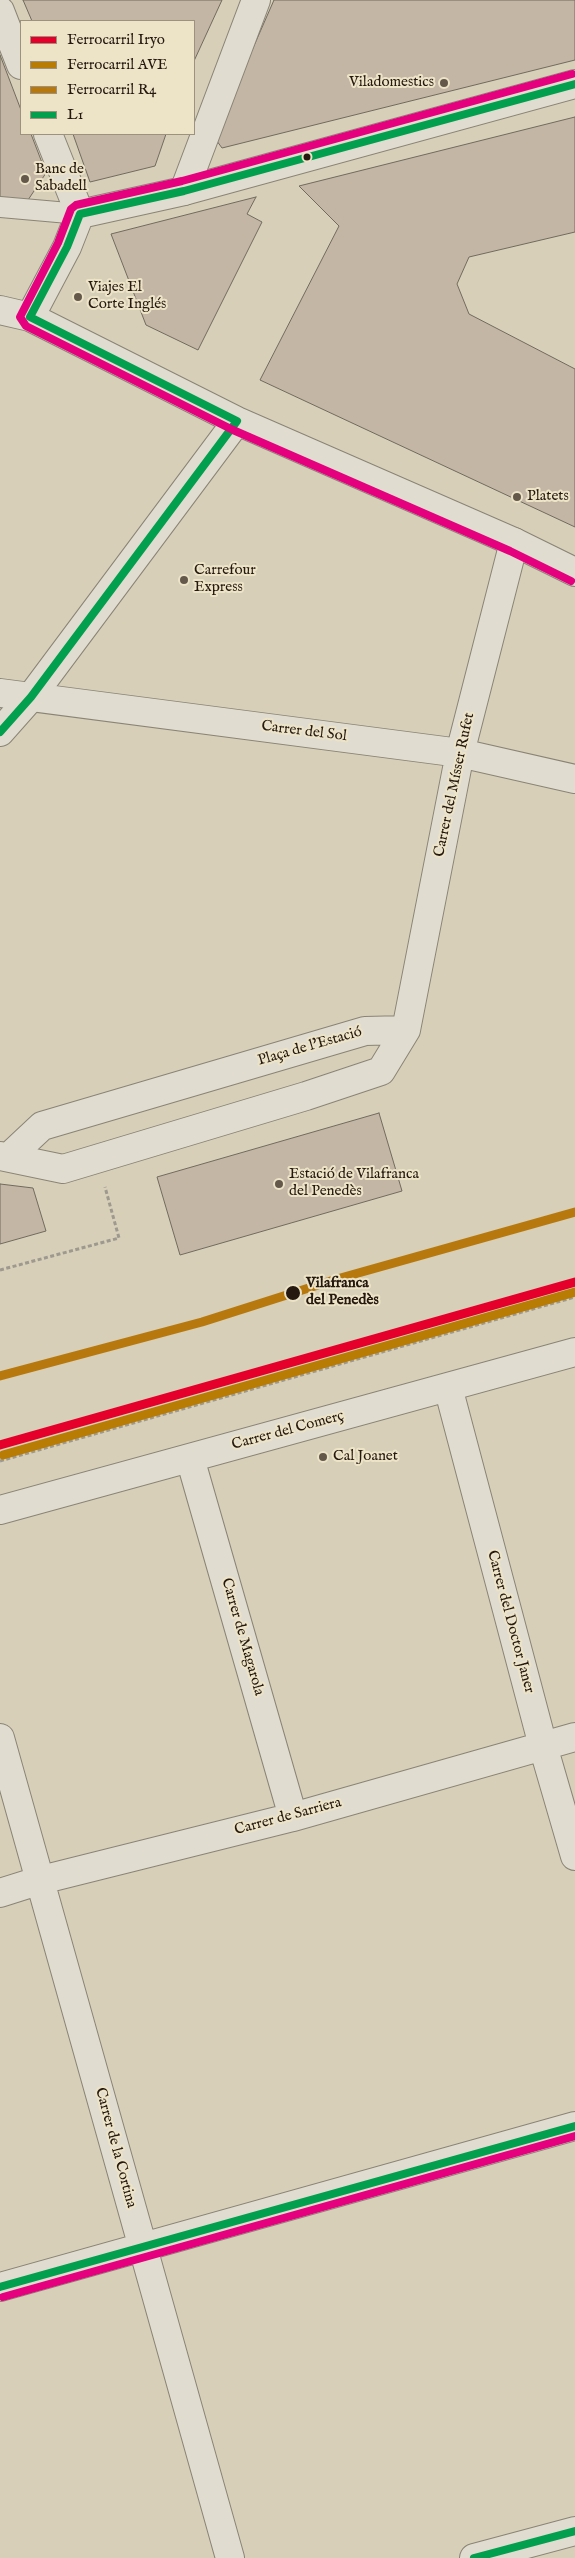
<!DOCTYPE html>
<html>
<head>
<meta charset="utf-8">
<style>
  body { margin:0 }
  #map { position:relative; width:575px; height:2558px; overflow:hidden; background:#d7cfb8; font-family:"IM FELL English",serif }
  canvas { display:block }
  .legend { position:absolute; left:20px; top:20px; width:175px; height:115px; box-sizing:border-box; background:#ede4c8; border:1px solid #9d927e; margin:0; padding:6px 9px; list-style:none; font-size:15px; color:#24180f }
  .legend li { display:flex; align-items:center; gap:10px; height:25px }
  .legend b { width:25px; border:1px solid #9d927e }
</style>
</head>
<body>
<div id="map">
<canvas width="575" height="2558"></canvas>
<ul class="legend">
<li><b style="height:6px;background:#e4002b"></b>Ferrocarril Iryo</li>
<li><b style="height:6px;background:#b87b04"></b>Ferrocarril AVE</li>
<li><b style="height:6px;background:#b7790e"></b>Ferrocarril R4</li>
<li><b style="height:6px;background:#029f4e"></b>L1</li>
</ul>
</div>
<script>
const context = document.querySelector('canvas').getContext('2d');
context.lineJoin = 'round';
function fill(path, color) { context.fillStyle = color; context.fill(path, 'evenodd'); }
const shape = rows => new Path2D(rows.map(r => 'M' + r).join(''));
function stroke(path, color, width, dash) { context.strokeStyle = color; context.lineWidth = width; context.lineCap = dash ? 'butt' : 'round'; context.setLineDash(dash || []); context.stroke(path); }
function drawText(font, color, halo, rows, align = 'center') {
  context.font = font + ' "IM FELL English",serif'; context.lineWidth = 4; context.setLineDash([]); context.textBaseline = 'middle'; context.strokeStyle = halo; context.fillStyle = color; for (const [text, x, y, turn = 0] of rows) {
    context.save(); context.translate(x, y); context.rotate((+turn || 0) * Math.PI / 180); context.textAlign = isNaN(turn) ? turn : align; if (halo) context.strokeText(text, 0, 0); context.fillText(text, 0, 0); context.restore();
  }
}
const building = shape([
  [23,0,222,0,194,61,194,21,32,21,23,0],
  [274,0,575,0,575,60,222,148,214,137,274,0],
  [0,55,21,110,21,134,31,134,46,173,28,200,0,198,0,55],
  [575,117,575,232,469,257,457,284,469,314,575,369,575,527,260,380,339,226,299,186,575,117],
  [73,134,166,134,155,166,90,182,73,134],
  [256,197,247,214,262,222,198,350,146,325,111,234,256,197],
  [379,1113,402,1191,180,1255,157,1177,379,1113],
  [0,1184,33,1188,46,1231,0,1244,0,1184]
]);
const path = shape([
  [0,1270,119,1238,105,1187],
  [0,1461,575,1297]
]);
const pedestrian = shape([
  [0,207,80,214]
]);
const minor = shape([
  [0,11,21,65],
  [48,134,80,214],
  [184,191,256,0],
  [0,693,460,753,575,779],
  [0,1156,63,1169,306,1096,381,1071,406,1030,460,753,514,542],
  [10,1156,42,1126,365,1031,406,1030],
  [448,1387,543,1746,575,1856],
  [190,1458,293,1817],
  [0,1510,575,1352],
  [0,1738,230,2558],
  [0,1893,41,1880,293,1817,575,1737],
  [0,2287,575,2126],
  [474,2558,575,2531]
]);
const tertiary = shape([
  [0,310,30,317,237,421,514,542,575,572],
  [30,317,67,247,80,214,184,191,575,84],
  [0,732,31,697,237,421]
]);
const bus1 = shape([
  [0,732,31,697,237,421,30,317,67,247,80,214,184,191,575,84],
  [0,2287,575,2126],
  [474,2558,575,2531]
]);
const bus2 = shape([
  [571,581,510,551,233,430,26,326,20,317,58,243,71,209,76,205,182,181,572,74],
  [3,2297,575,2136]
]);
const rail1 = shape([
  [0,1445,575,1282]
]);
const rail2 = shape([
  [3,1455,575,1292]
]);
const rail3 = shape([
  [0,1376,202,1322,337,1279,575,1212]
]);
const markers = [
  [444,83,5,"#63584a"],
  [307,157,4.5,"#24180f"],
  [25,179,5,"#63584a"],
  [78,297,5,"#63584a"],
  [517,497,5,"#63584a"],
  [184,580,5,"#63584a"],
  [279,1184,5,"#63584a"],
  [293,1293,8,"#24180f"],
  [323,1457,5,"#63584a"]
];
const poiNames = [
  ["Viladomestics",434,83,"right"],
  ["Banc de",35,170],
  ["Sabadell",35,187],
  ["Viajes El",88,288],
  ["Corte Inglés",88,305],
  ["Platets",527,497],
  ["Carrefour",194,571],
  ["Express",194,588],
  ["Estació de Vilafranca",289,1175],
  ["del Penedès",289,1192],
  ["Cal Joanet",333,1457]
];
const streetNames = [
  ["Carrer del Sol",304,732,7],
  ["Carrer del Mísser Rufet",455,785,-78],
  ["Plaça de l'Estació",310,1047,-16],
  ["Carrer del Comerç",288,1431,-15],
  ["Carrer del Doctor Janer",510,1622,75],
  ["Carrer de Magarola",242,1637,74],
  ["Carrer de Sarriera",288,1817,-15],
  ["Carrer de la Cortina",115,2148,75]
];
const stopNames = [
  ["Vilafranca",306,1284],
  ["del Penedès",306,1301]
];
fill(building, '#c4b6a5');
stroke(building, '#716b5f', 1);
stroke(pedestrian, '#898476', 22);
stroke(minor, '#898476', 30);
stroke(tertiary, '#898476', 30);
stroke(path, '#9d998f', 3, [4, 2.5]);
stroke(pedestrian, '#e0dcd0', 20);
stroke(minor, '#e0dcd0', 28);
stroke(tertiary, '#e0dcd0', 28);
stroke(bus1, '#029f4e', 8);
stroke(bus2, '#e5007d', 8);
stroke(rail1, '#e4002b', 9);
stroke(rail2, '#b87b04', 9);
stroke(rail3, '#b7790e', 9);
for (const [x, y, r, color] of markers) { const dot = new Path2D(); dot.arc(x, y, r, 0, 2 * Math.PI); context.fillStyle = color; context.fill(dot); stroke(dot, '#ede4c8', 2); }
drawText('15px', '#24180f', '#ede4c8', poiNames, 'left');
drawText('15px', '#24180f', '#ede4c8', streetNames);
drawText('bold 15px', '#24180f', '#ede4c8', stopNames, 'left');
</script>
</body>
</html>
